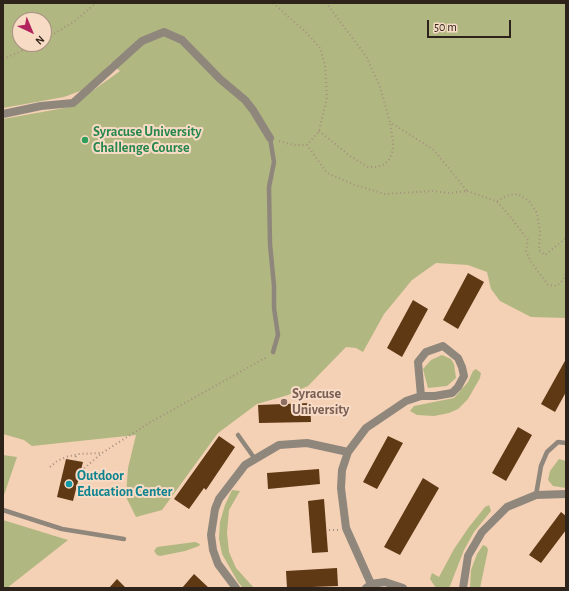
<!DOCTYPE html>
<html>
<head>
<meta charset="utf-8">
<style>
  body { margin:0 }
  #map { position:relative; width:569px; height:591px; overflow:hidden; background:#f8dbc5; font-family:"Alegreya Sans",sans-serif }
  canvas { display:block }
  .frame { position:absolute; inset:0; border:4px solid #2d231a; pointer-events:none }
  .north { position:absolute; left:12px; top:12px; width:40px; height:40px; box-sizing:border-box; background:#f8dbc5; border:1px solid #a79181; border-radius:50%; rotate:136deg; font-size:11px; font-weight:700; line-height:16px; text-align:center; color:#2d231a }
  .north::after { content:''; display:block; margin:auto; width:14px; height:18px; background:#b1245d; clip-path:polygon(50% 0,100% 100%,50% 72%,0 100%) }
  .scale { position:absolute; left:427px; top:20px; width:84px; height:18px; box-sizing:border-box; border:2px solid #2d231a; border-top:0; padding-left:5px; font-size:12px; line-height:14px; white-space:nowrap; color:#2d231a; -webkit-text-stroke:3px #f8dbc5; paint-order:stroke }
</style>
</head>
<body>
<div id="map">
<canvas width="569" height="591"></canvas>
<div class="frame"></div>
<div class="north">N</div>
<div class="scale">50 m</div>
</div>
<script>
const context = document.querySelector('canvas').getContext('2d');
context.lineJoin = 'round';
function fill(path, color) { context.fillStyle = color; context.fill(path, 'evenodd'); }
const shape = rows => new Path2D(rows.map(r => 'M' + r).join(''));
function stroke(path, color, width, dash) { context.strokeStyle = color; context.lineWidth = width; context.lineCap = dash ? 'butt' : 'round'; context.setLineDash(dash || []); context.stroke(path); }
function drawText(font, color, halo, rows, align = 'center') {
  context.font = font + ' "Alegreya Sans",sans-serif'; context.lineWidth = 4; context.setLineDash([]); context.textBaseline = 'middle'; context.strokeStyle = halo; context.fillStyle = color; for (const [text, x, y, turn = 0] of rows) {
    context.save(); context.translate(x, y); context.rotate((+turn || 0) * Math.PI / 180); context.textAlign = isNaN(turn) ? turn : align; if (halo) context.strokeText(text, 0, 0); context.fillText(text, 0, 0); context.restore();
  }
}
const built = shape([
  [113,40,566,216,566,588,3,588,3,68]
]);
const green = shape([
  [3,3,566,3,566,318,531,317,500,301,491,289,487,272,468,265,436,263,412,280,384,314,363,352,356,348,346,347,308,386,288,395,257,404,218,433,162,510,136,517,126,497,128,468,136,435,32,446,24,440,3,434,3,119,70,107,120,71,111,63,88,88,64,97,3,108],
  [20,20,44,20,44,44,20,44],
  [442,355,451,359,454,364,456,378,447,386,428,388,423,369,431,360],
  [476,369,481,373,480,378,468,399,458,409,449,413,434,416,417,415,410,411,414,406,454,398,468,382,473,371],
  [3,455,17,457,3,498],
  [559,459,566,461,566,488,553,486,548,480,550,471],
  [232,490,240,491,229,510,227,533,229,552,236,568,254,588,243,588,238,582,222,554,219,539,220,522,225,505],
  [489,505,491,511,474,532,464,550,450,586,447,588,436,588,430,579,432,573,439,577,454,549,469,527,485,507],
  [3,520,68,540,7,588,3,588],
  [195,542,200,544,199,546,185,551,160,556,157,555,154,551,157,547],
  [483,545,487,547,488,550,480,588,470,588,471,570,477,554]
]);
const building = shape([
  [468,273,484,282,458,329,443,320],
  [413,300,428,309,402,357,387,348],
  [566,359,566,392,555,412,541,404],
  [310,403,311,422,259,423,258,405],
  [518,427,532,435,506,481,492,473],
  [219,436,235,447,206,490,204,488,189,509,174,499],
  [388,436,403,443,377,489,363,482],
  [66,459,83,462,73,501,57,497],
  [319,469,320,484,268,489,267,473],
  [423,478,439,488,400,555,384,547],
  [324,499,328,552,312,553,308,501],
  [561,512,566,516,566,530,541,563,529,555],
  [337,568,338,586,287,588,286,571],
  [194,574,209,588,182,588],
  [117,579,126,588,109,588]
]);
const path = shape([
  [273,3,307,33,320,48,325,65,327,98,319,131,307,145],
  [44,40,75,21,96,3],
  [3,59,38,44],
  [319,131,350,156,368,167,377,167,385,164,390,158,393,150,393,141,390,122],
  [279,141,293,145,307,145,327,173,355,185,385,194,433,191,449,193,467,191,434,150,390,122,380,87,366,56,326,3],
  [467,191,496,201,509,215,528,240,526,251,531,262,548,285,557,286,563,280,566,273],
  [497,201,509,195,518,194,529,201,537,213,540,231,539,250,545,255,566,238],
  [75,461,76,455],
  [50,467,57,461,66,457,79,454,101,453],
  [81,471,102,453,149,423,267,357],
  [329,530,338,530]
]);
const service = shape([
  [270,138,274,162,269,187,270,244,274,286,274,308,278,335,273,352],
  [238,435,255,459],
  [536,495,541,466,547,452,558,442,566,443],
  [3,510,62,529,124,539]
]);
const minor = shape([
  [3,114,41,106,73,103,142,41,164,32,182,40,220,79,245,100,253,110,270,138],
  [348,452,342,470,341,488,346,528,371,584],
  [236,588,218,564,213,550,211,535,215,509,219,499,245,465,279,445,307,443,348,452,366,428,406,401,421,396,435,396,452,393,458,387,464,376,462,367,458,358,443,346,426,352,418,362,421,396],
  [366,588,371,584,385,582,403,588],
  [463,588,468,556,482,532,507,507,536,495,566,494]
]);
const markers = [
  [85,140,4,"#2e9e5b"],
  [284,402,4,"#8d6e63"],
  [69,484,4,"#0f9aa8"]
];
const leisureNames = [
  ["Syracuse University",93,132],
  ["Challenge Course",93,148]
];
const educationNames = [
  ["Syracuse",292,394],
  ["University",292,410]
];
const cultureNames = [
  ["Outdoor",77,476],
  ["Education Center",77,492]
];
fill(built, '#f4d0b5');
fill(green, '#b1b781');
fill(building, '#5f3814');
stroke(path, '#a48f7e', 2, [1, 3]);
stroke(service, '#90877c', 4.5);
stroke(minor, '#90877c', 8);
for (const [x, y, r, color] of markers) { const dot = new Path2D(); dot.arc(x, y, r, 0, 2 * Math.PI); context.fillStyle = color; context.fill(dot); stroke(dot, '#f8dbc5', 1.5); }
drawText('bold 14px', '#27864d', '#f8dbc5', leisureNames, 'left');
drawText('bold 14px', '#785e54', '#f8dbc5', educationNames, 'left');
drawText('bold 14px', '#0d838f', '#f8dbc5', cultureNames, 'left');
</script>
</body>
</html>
